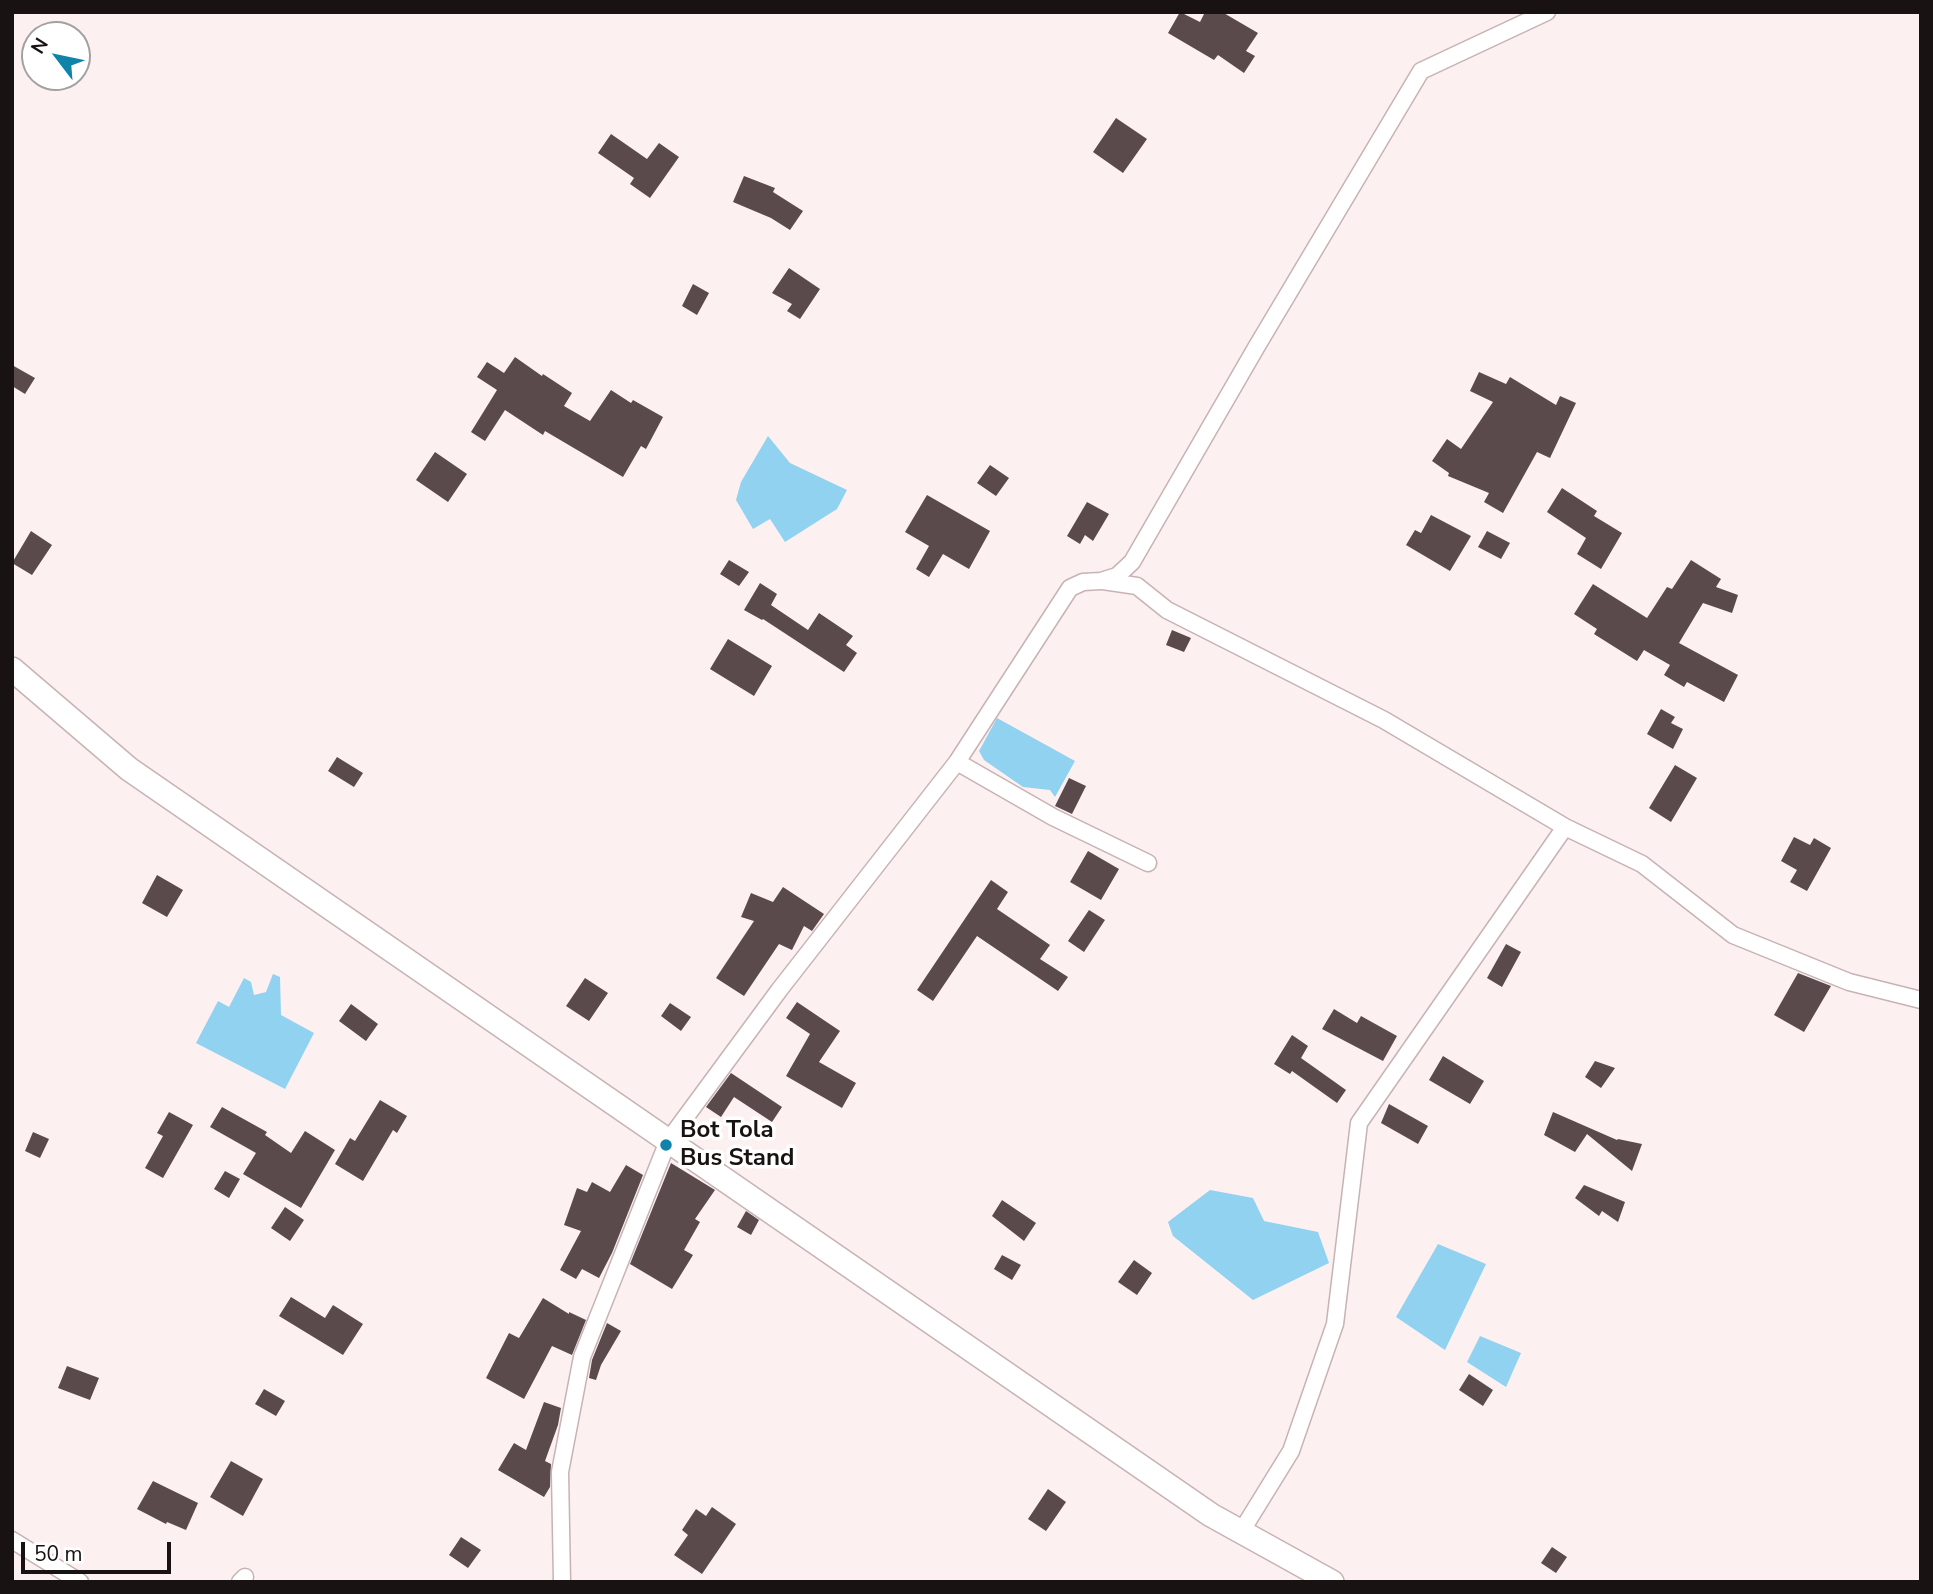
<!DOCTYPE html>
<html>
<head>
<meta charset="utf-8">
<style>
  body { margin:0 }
  #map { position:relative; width:1933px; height:1594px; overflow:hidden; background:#fdf0f1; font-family:"Nunito Sans",sans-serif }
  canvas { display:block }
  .frame { position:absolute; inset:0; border:14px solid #191213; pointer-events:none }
  .north { position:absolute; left:21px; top:21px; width:70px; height:70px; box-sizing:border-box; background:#fff; border:2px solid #a3a0a1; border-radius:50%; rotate:302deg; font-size:19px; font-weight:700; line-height:28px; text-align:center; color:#191213 }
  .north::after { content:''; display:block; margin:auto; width:24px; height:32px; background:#1083aa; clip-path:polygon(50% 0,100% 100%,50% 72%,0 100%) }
  .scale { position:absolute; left:21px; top:1542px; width:150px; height:32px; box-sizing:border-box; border:4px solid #191213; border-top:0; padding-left:9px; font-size:21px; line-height:24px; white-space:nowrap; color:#191213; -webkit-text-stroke:5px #fff; paint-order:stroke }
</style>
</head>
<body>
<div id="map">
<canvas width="1933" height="1594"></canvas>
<div class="frame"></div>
<div class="north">N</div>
<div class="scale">50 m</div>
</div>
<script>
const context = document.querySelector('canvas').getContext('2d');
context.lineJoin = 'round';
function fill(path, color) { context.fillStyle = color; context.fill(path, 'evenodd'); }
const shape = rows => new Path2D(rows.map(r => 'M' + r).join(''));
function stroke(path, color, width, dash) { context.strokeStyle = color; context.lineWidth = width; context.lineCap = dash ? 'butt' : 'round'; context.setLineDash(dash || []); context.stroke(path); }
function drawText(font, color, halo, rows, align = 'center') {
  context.font = font + ' "Nunito Sans",sans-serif'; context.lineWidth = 7; context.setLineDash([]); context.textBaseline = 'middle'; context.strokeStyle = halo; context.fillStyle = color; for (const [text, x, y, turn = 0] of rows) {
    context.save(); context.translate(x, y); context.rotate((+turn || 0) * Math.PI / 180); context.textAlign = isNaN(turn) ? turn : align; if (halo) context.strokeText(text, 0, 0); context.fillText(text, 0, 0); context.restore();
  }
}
const water = shape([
  [768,436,790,463,847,490,837,509,785,542,770,519,753,529,736,500,741,482],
  [997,718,1075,761,1055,797,1050,790,1023,787,984,760,979,751],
  [273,974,280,977,281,1015,314,1033,285,1089,196,1043,218,1001,229,1007,244,978,251,982,254,995,266,992],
  [1210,1190,1253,1198,1264,1221,1318,1232,1329,1263,1253,1300,1173,1236,1168,1222],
  [1438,1244,1486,1264,1445,1350,1396,1317],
  [1480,1336,1521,1353,1506,1387,1467,1362]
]);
const building = shape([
  [1180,12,1200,22,1205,12,1222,12,1258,33,1246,51,1255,56,1244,73,1218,55,1214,60,1168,33],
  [1116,118,1147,139,1123,173,1093,152],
  [611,134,647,159,659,143,679,157,650,198,630,184,634,178,598,153],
  [744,176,775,188,773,192,803,211,790,230,771,218,733,202],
  [789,268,820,289,800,319,787,311,792,304,772,293],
  [693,284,709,293,697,315,682,306],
  [515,357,542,376,543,374,572,393,564,406,590,421,611,390,631,403,633,400,663,417,646,449,641,446,623,477,545,431,543,435,505,410,485,441,471,432,497,390,477,377,487,362,504,373],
  [12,365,35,378,25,394,12,386],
  [1479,372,1506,384,1510,377,1556,405,1560,396,1576,403,1550,458,1537,452,1503,513,1484,502,1489,493,1448,476,1449,473,1432,461,1447,439,1461,449,1493,402,1470,391],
  [435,452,467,474,448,502,416,480],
  [990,465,1009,478,996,496,977,483],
  [1562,488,1597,511,1594,516,1622,533,1601,569,1577,554,1586,538,1547,512],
  [927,495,990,531,969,569,943,554,929,577,916,569,929,546,905,532],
  [1087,502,1109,514,1093,541,1085,535,1080,544,1067,536],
  [1431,515,1471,536,1450,571,1406,545,1415,530,1421,533],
  [31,531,52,545,32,575,12,563],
  [1487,531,1510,543,1501,559,1478,547],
  [729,560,749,572,739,586,720,574],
  [1691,560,1721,579,1716,587,1738,595,1732,613,1703,603,1679,643,1738,675,1724,702,1687,682,1684,687,1664,675,1670,665,1644,650,1637,661,1613,646,1594,634,1597,629,1574,614,1593,584,1647,618,1667,587,1672,589],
  [760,583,777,594,771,605,808,630,819,613,853,636,846,645,857,653,844,672,763,619,762,620,744,610],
  [1172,630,1191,638,1184,652,1166,645],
  [728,639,772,666,754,696,710,669],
  [1661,709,1675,717,1671,723,1683,729,1673,749,1647,734],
  [337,757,363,773,354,787,328,771],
  [1675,765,1697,778,1671,822,1649,808],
  [1069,778,1086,786,1072,814,1055,806],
  [1794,837,1810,845,1814,838,1831,848,1807,891,1790,882,1797,870,1781,861],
  [1088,851,1119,869,1101,900,1070,882],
  [157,875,183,890,167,917,142,903],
  [991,880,1008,892,997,909,1050,945,1040,959,1068,977,1058,991,977,936,933,1001,917,990],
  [783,887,824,914,812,931,804,926,792,950,779,944,744,996,716,978,754,921,741,917,751,893,773,902],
  [1089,910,1105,920,1084,952,1068,941],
  [1506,944,1521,952,1502,987,1487,978],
  [1798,973,1831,986,1804,1032,1774,1015],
  [585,978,608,993,589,1021,566,1006],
  [797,1002,840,1031,819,1062,856,1083,842,1108,786,1076,810,1034,786,1018],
  [670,1003,691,1017,681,1031,661,1016],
  [351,1004,378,1024,366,1041,339,1021],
  [1334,1009,1357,1023,1361,1016,1397,1036,1383,1061,1322,1029],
  [1292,1035,1308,1046,1301,1058,1346,1090,1337,1103,1292,1071,1290,1074,1274,1064],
  [1443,1056,1484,1081,1470,1104,1429,1080],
  [1595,1061,1615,1068,1601,1088,1585,1077],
  [731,1073,782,1107,772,1122,734,1097,721,1117,706,1107],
  [380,1100,407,1116,397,1133,393,1130,363,1181,335,1164,350,1138,355,1141],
  [1389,1104,1428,1126,1418,1144,1381,1123],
  [222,1107,267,1132,265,1135,291,1153,305,1131,335,1150,301,1208,243,1174,256,1153,210,1127],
  [169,1112,193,1125,163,1178,145,1168,163,1136,157,1133],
  [1553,1112,1617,1140,1618,1139,1642,1144,1632,1171,1587,1134,1575,1152,1544,1135],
  [33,1132,49,1139,40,1158,25,1151],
  [671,1163,715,1190,695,1219,700,1222,684,1250,693,1255,672,1289,630,1264],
  [626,1165,643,1175,612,1253,599,1278,582,1269,576,1279,560,1270,581,1231,564,1225,577,1188,587,1192,592,1182,610,1192],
  [225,1171,240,1179,229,1198,214,1189],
  [1584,1185,1625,1202,1618,1222,1602,1211,1599,1216,1575,1198],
  [1002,1200,1036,1223,1024,1241,992,1216],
  [285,1207,304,1220,290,1241,271,1228],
  [746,1211,759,1220,751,1235,737,1227],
  [1002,1255,1021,1265,1012,1280,994,1269],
  [1134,1260,1152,1273,1137,1295,1118,1282],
  [291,1297,325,1318,333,1305,363,1324,343,1355,279,1316],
  [543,1298,569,1314,569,1312,586,1320,572,1355,552,1346,524,1399,486,1378,509,1333,519,1338],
  [607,1323,621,1331,601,1365,596,1380,589,1378,592,1360],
  [67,1366,99,1378,90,1400,58,1388],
  [1469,1374,1493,1390,1483,1406,1459,1390],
  [264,1389,285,1401,276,1416,255,1404],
  [544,1402,561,1408,558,1425,545,1461,551,1464,550,1487,544,1497,498,1470,514,1443,526,1450],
  [231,1461,263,1479,243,1516,210,1497],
  [153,1481,198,1503,186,1530,167,1522,166,1524,137,1509],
  [1048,1489,1066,1502,1046,1531,1028,1519],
  [712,1507,736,1524,702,1574,674,1555,688,1535,682,1530,696,1509,706,1516],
  [461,1537,481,1550,468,1568,449,1555],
  [1552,1547,1567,1557,1556,1573,1541,1563]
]);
const street = shape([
  [1103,581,1137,586,1167,610,1384,720,1565,827,1642,864,1733,935,1849,982,1921,1000],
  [957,762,1053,817,1148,863],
  [1241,1532,1291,1451,1335,1324,1359,1123,1565,827],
  [12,1540,80,1582],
  [240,1582,245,1577],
  [562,1582,560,1472,582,1357,668,1141,780,989,957,762,1070,588,1083,582,1101,581,1117,576,1132,562,1257,346,1421,71,1547,12]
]);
const secondary = shape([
  [12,669,129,769,1211,1515,1332,1582]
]);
const markers = [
  [666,1145,7,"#1083aa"]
];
const poiNames = [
  ["Bot Tola",680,1131],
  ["Bus Stand",680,1159]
];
fill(water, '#90d2f0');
fill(building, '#5b4a4b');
stroke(street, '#c7b3b4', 19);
stroke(secondary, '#c7b3b4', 26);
stroke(street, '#fff', 16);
stroke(secondary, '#fff', 23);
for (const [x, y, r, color] of markers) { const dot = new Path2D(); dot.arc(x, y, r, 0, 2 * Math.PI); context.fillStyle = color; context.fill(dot); stroke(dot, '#fff', 2.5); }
drawText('bold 24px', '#191213', '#fff', poiNames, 'left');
</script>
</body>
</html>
